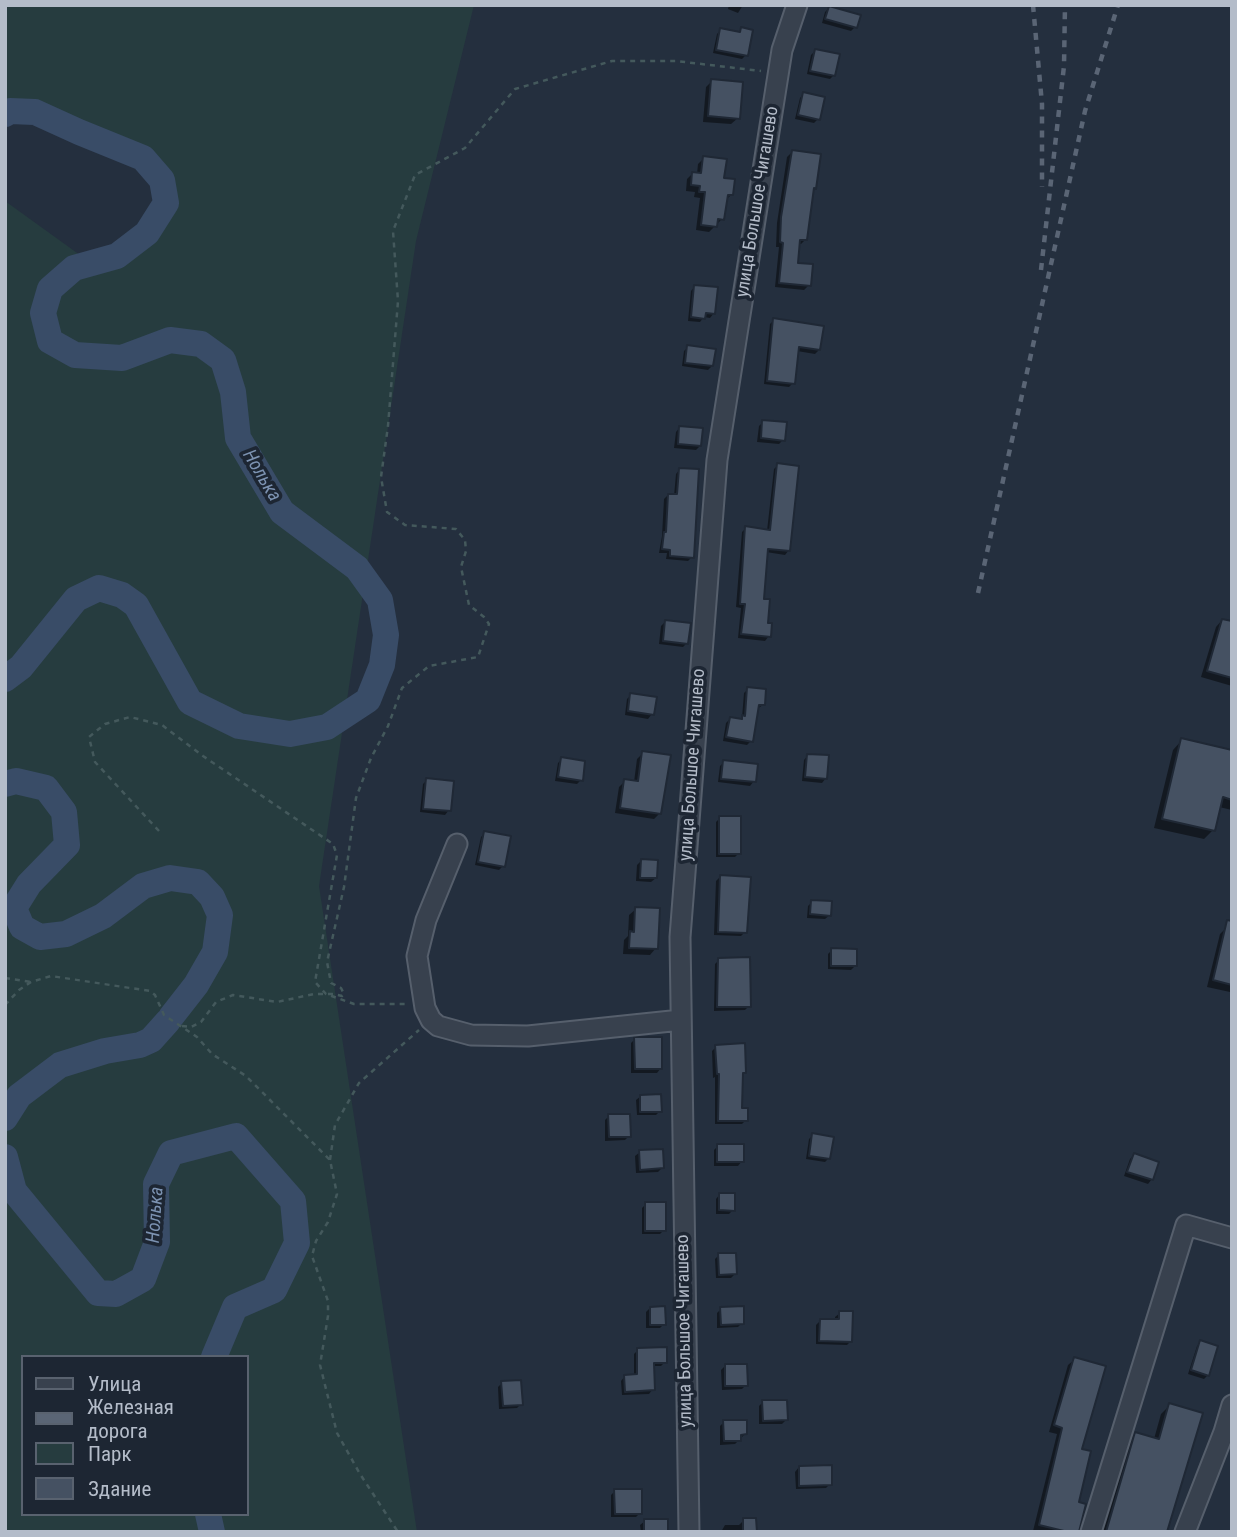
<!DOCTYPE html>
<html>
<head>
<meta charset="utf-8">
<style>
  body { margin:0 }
  #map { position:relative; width:1237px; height:1537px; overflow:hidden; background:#242f3e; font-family:"Roboto Condensed",sans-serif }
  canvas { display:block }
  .frame { position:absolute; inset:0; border:7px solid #b4bcc9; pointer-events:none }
  .legend { position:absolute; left:21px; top:1355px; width:228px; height:161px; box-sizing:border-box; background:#1d2633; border:2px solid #59626f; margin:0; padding:9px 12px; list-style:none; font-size:21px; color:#b4bcc9 }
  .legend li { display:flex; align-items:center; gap:14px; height:35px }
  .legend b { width:35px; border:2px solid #59626f }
</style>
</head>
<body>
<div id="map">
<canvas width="1237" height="1537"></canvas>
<div class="frame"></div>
<ul class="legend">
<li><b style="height:9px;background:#38414e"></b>Улица</li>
<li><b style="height:9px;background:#5a6575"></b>Железная дорога</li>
<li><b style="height:19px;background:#263c3f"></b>Парк</li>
<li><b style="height:19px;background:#455162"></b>Здание</li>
</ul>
</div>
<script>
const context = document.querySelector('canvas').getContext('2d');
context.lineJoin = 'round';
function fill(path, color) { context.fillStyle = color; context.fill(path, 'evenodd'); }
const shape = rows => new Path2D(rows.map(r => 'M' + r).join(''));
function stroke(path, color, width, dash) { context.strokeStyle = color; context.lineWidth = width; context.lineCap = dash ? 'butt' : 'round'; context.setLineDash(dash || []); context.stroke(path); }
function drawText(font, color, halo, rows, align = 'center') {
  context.font = font + ' "Roboto Condensed",sans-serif'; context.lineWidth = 7; context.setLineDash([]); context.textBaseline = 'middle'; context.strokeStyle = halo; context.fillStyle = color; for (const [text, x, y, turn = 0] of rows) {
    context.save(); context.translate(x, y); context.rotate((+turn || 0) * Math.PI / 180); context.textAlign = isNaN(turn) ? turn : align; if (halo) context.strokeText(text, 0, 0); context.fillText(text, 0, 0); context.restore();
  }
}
const green = shape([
  [5,5,474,5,416,241,319,886,417,1532,5,1532,5,201,91,263,117,256,147,233,166,202,162,180,143,158,79,132,35,112,10,111,5,114],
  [23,1357,247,1357,247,1514,23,1514]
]);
const shadow = shape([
  [729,5,743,5,738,13,728,9],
  [829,8,855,27,851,31,822,23,825,12],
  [742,29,746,55,742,59,713,53,717,34,721,30,738,33],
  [815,51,834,75,830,79,807,74,811,55],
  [712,81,738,118,731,124,703,122,706,87],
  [804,93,818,119,814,123,795,119,800,98],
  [792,152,819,156,806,239,801,244,798,244,796,264,809,285,804,290,775,287,779,247,776,247,777,223,787,157],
  [704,158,722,180,731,195,725,201,722,219,709,232,696,230,700,198,694,197,695,192,686,191,687,179,693,173,697,174,698,164],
  [695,286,714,313,710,318,704,317,700,322,688,321,691,291],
  [774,320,819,350,815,354,797,351,793,383,789,387,764,384,770,324],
  [688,347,712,366,708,370,682,366,684,351],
  [763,422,783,440,779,444,757,442,759,426],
  [680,427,700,446,696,450,674,448,676,432],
  [778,465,789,550,785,555,766,552,763,600,769,636,765,641,738,638,741,608,736,607,742,532,746,528,767,531,774,469],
  [680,469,692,557,688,561,666,559,667,553,659,553,662,536,664,499,668,495,674,496,676,474],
  [1222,620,1232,623,1232,686,1201,677,1216,627],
  [665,622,687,643,683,647,659,644,661,626],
  [748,689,763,705,757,709,751,741,747,745,723,741,726,723,730,719,739,721,742,718,744,693],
  [631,695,652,714,648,719,625,715,627,699],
  [1182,740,1232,752,1232,810,1219,807,1213,830,1204,839,1154,828,1173,750],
  [643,753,660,813,654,819,615,813,619,787,625,781,634,782,637,759],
  [808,755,826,778,822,783,802,781,804,760],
  [562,759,581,780,577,784,555,781,558,763],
  [724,762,754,781,750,786,718,782,720,766],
  [427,780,449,810,445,815,420,812,423,784],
  [720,818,739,853,735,857,716,857,716,822],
  [485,833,503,866,499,870,475,865,481,837],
  [641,861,656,878,651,882,636,881,637,865],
  [720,877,745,932,741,936,714,935,716,881],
  [812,902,830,915,825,919,807,918,808,906],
  [636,909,656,948,650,955,623,954,624,940,628,936,629,915],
  [1226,928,1232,929,1232,990,1230,992,1207,987,1220,934],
  [832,950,855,966,851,970,828,969,828,954],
  [719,960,749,1006,745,1010,714,1011,715,964],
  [635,1039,661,1068,657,1073,631,1073,631,1043],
  [716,1047,745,1072,741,1076,740,1109,746,1120,742,1124,715,1124,715,1077,713,1078,712,1051],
  [641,1096,660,1111,656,1115,637,1115,636,1100],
  [609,1116,629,1136,625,1140,605,1141,605,1120],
  [813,1135,829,1158,825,1162,806,1159,809,1139],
  [718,1146,742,1161,738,1166,714,1166,714,1150],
  [640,1152,662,1168,658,1172,636,1173,635,1156],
  [1134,1155,1152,1179,1148,1184,1124,1176,1130,1159],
  [720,1194,733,1210,729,1214,716,1214,716,1199],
  [646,1204,664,1230,660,1234,642,1234,642,1208],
  [719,1255,735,1274,731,1278,716,1278,715,1259],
  [650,1308,664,1324,660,1328,646,1328,646,1312],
  [721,1309,742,1323,738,1327,717,1328,717,1313],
  [840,1313,851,1341,847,1345,816,1344,816,1325,820,1321,835,1321,835,1317],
  [1201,1342,1208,1375,1204,1379,1188,1374,1197,1346],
  [638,1350,665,1362,661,1366,652,1366,653,1389,649,1394,622,1395,621,1381,625,1376,634,1376,634,1354],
  [1075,1359,1080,1450,1078,1532,1037,1532,1033,1531,1057,1434,1049,1432,1068,1365],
  [725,1366,746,1385,742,1389,722,1390,721,1370],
  [502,1383,521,1404,517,1408,499,1409,498,1387],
  [763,1402,786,1420,782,1424,759,1424,759,1406],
  [1170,1405,1166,1532,1101,1532,1127,1442,1135,1434,1154,1439,1161,1414],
  [724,1422,745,1434,735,1444,720,1445,720,1426],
  [799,1467,830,1484,826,1488,796,1489,795,1472],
  [615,1491,640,1513,636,1517,611,1517,611,1495],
  [744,1520,755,1532,721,1532,725,1525,739,1525],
  [645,1521,666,1532,641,1532,640,1525]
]);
const river = shape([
  [5,114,10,111,35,112,79,132,143,158,162,180,166,203,147,233,117,256,74,268,50,289,43,313,50,341,75,355,122,358,170,340,201,344,223,360,233,392,238,438,282,512,357,568,380,600,386,635,382,665,368,700,327,727,290,734,239,726,190,702,136,605,122,595,99,588,76,599,21,667,5,679],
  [5,784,16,781,46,788,64,812,67,845,29,884,14,908,22,927,40,937,66,934,103,916,143,886,170,878,198,882,212,897,220,915,215,952,196,985,171,1017],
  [5,1118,19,1096,60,1065,105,1051,140,1045,151,1040,168,1021],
  [5,1157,14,1191,98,1293,116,1294,143,1279,157,1242,156,1184,171,1153,236,1136,293,1201,297,1243,274,1290,235,1307,214,1357],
  [208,1514,212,1532]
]);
const building = shape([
  [829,6,861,15,857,28,825,19,829,6],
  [741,27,753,30,748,56,716,50,720,28,740,32,741,27],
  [815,49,840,54,835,76,810,71,815,49],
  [711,79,743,82,740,119,708,116,711,79],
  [803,92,825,97,820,120,798,115,803,92],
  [792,150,821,154,816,189,814,188,807,240,800,240,798,263,813,264,811,286,779,283,783,243,780,242,781,217,792,150],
  [703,156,727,159,724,178,735,179,733,195,728,195,724,220,718,219,717,227,701,225,705,192,699,192,700,186,691,185,692,172,701,173,703,156],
  [694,285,718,287,715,314,706,313,705,319,691,317,694,285],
  [773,318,824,326,820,350,799,347,795,384,767,381,773,318],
  [687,345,716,349,713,366,685,363,687,345],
  [762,420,787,422,785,441,761,438,762,420],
  [679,426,703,428,701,446,678,444,679,426],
  [777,463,799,466,790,551,768,549,764,599,770,599,768,623,772,623,771,637,741,634,745,604,740,604,745,526,770,530,777,463],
  [679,468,699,469,694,558,670,556,670,550,662,549,664,532,666,532,668,494,677,494,679,468],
  [1222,619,1232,621,1232,678,1207,671,1222,619],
  [665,620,691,623,688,644,663,641,665,620],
  [747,687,766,689,765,705,759,705,753,742,726,737,730,717,742,719,742,715,745,716,747,687],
  [630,693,657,697,654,715,628,711,630,693],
  [1181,738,1232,750,1232,800,1223,797,1215,831,1162,819,1181,738],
  [642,751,671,755,661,814,620,808,624,779,638,781,642,751],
  [807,754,829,755,827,779,805,777,807,754],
  [561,757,585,761,583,781,558,777,561,757],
  [723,760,758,764,756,782,721,779,723,760],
  [426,778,454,781,451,811,423,809,426,778],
  [719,816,741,816,741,854,719,854,719,816],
  [484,831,511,836,505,867,478,862,484,831],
  [641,859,658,860,657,878,640,878,641,859],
  [720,875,751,877,747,933,718,932,720,875],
  [811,900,832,901,831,916,810,914,811,900],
  [635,907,660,908,658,949,629,948,630,931,634,932,635,907],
  [1227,920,1232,921,1232,985,1213,980,1227,920],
  [831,948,857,949,857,966,831,966,831,948],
  [750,957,751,1007,717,1007,718,958,750,957],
  [634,1037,662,1037,662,1069,635,1069,634,1037],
  [745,1043,746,1073,743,1073,742,1108,748,1108,748,1121,718,1121,719,1074,717,1074,715,1045,745,1043],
  [661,1094,662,1112,640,1112,640,1095,661,1094],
  [608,1114,630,1114,631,1137,609,1137,608,1114],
  [812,1133,834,1137,830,1159,809,1156,812,1133],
  [717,1144,744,1144,744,1162,717,1162,717,1144],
  [663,1149,664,1168,640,1170,639,1150,663,1149],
  [1134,1153,1159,1162,1153,1180,1127,1172,1134,1153],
  [719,1193,735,1193,735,1211,719,1210,719,1193],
  [645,1202,666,1202,666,1231,645,1231,645,1202],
  [718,1253,736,1253,737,1274,719,1275,718,1253],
  [665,1306,666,1325,650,1325,650,1307,665,1306],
  [744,1306,744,1324,721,1325,720,1307,744,1306],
  [839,1311,853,1311,852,1342,819,1341,820,1319,839,1319,839,1311],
  [1200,1340,1218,1346,1209,1376,1191,1370,1200,1340],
  [667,1347,667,1363,654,1363,655,1390,625,1392,624,1375,637,1374,637,1348,667,1347],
  [1074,1357,1106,1366,1082,1449,1091,1451,1079,1502,1086,1504,1079,1532,1068,1532,1039,1525,1062,1428,1054,1425,1074,1357],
  [725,1364,747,1364,748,1386,725,1386,725,1364],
  [521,1380,523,1405,503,1406,501,1381,521,1380],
  [762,1400,787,1400,788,1420,763,1421,762,1400],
  [1169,1403,1203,1413,1167,1532,1106,1532,1135,1432,1159,1439,1169,1403],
  [723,1420,747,1420,747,1434,741,1435,741,1441,724,1441,723,1420],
  [832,1465,832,1485,799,1486,799,1466,832,1465],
  [614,1489,642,1489,642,1514,615,1514,614,1489],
  [743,1518,756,1518,757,1532,743,1532,743,1518],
  [644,1519,668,1519,668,1532,644,1532,644,1519]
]);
const path = shape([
  [159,831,95,762,89,737,105,724,130,717,162,725,203,756,333,844,337,855,315,982,326,994,354,1004,407,1004],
  [5,978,31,982],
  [5,1005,19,990,31,982,51,976,150,991,155,995,164,1015,197,1037,212,1054,246,1076,330,1160,337,1194,328,1222,316,1241,312,1256,328,1301,328,1316,320,1365,337,1433,360,1474,398,1532],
  [182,1026,191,1027,201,1022,216,1002,233,995,277,1002,314,994,333,994,342,996,344,994,341,988,331,983,327,962,344,887,356,798,371,758,388,726,402,688,429,666,478,657,489,624,484,617,469,605,461,567,466,551,465,540,456,529,405,525,387,512,381,477,388,426,398,301,393,231,415,175,465,148,515,89,612,61,676,61,761,71],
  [330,1160,335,1125,359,1083,419,1030]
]);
const minor = shape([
  [457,844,426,920,417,956,425,1008,431,1020,438,1026,471,1035,528,1036,681,1020],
  [689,1532,680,937,717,460,782,50,797,5],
  [1091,1532,1186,1225,1232,1238],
  [1185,1532,1224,1432,1232,1405]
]);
const rail = shape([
  [1033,5,1042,104,1042,187],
  [1041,270,1064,66,1065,5],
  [978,593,1085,111,1118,5]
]);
const streetNames = [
  ["улица Большое Чигашево",758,202,-81],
  ["улица Большое Чигашево",693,765,-86],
  ["улица Большое Чигашево",685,1331,-91]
];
const waterNames = [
  ["Нолька",261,476,59],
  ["Нолька",156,1215,-86]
];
fill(green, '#263c3f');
fill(shadow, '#0007');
stroke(river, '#394c67', 26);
fill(building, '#455162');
stroke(building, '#1f2835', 2);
stroke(minor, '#565f6c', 23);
stroke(path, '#44595c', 2.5, [5, 5]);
stroke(minor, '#38414e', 19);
stroke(rail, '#5a6575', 4.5, [7, 7]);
drawText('18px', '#b4bcc9', '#1d2633', streetNames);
drawText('italic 19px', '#7c92b1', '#1d2633', waterNames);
</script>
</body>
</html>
